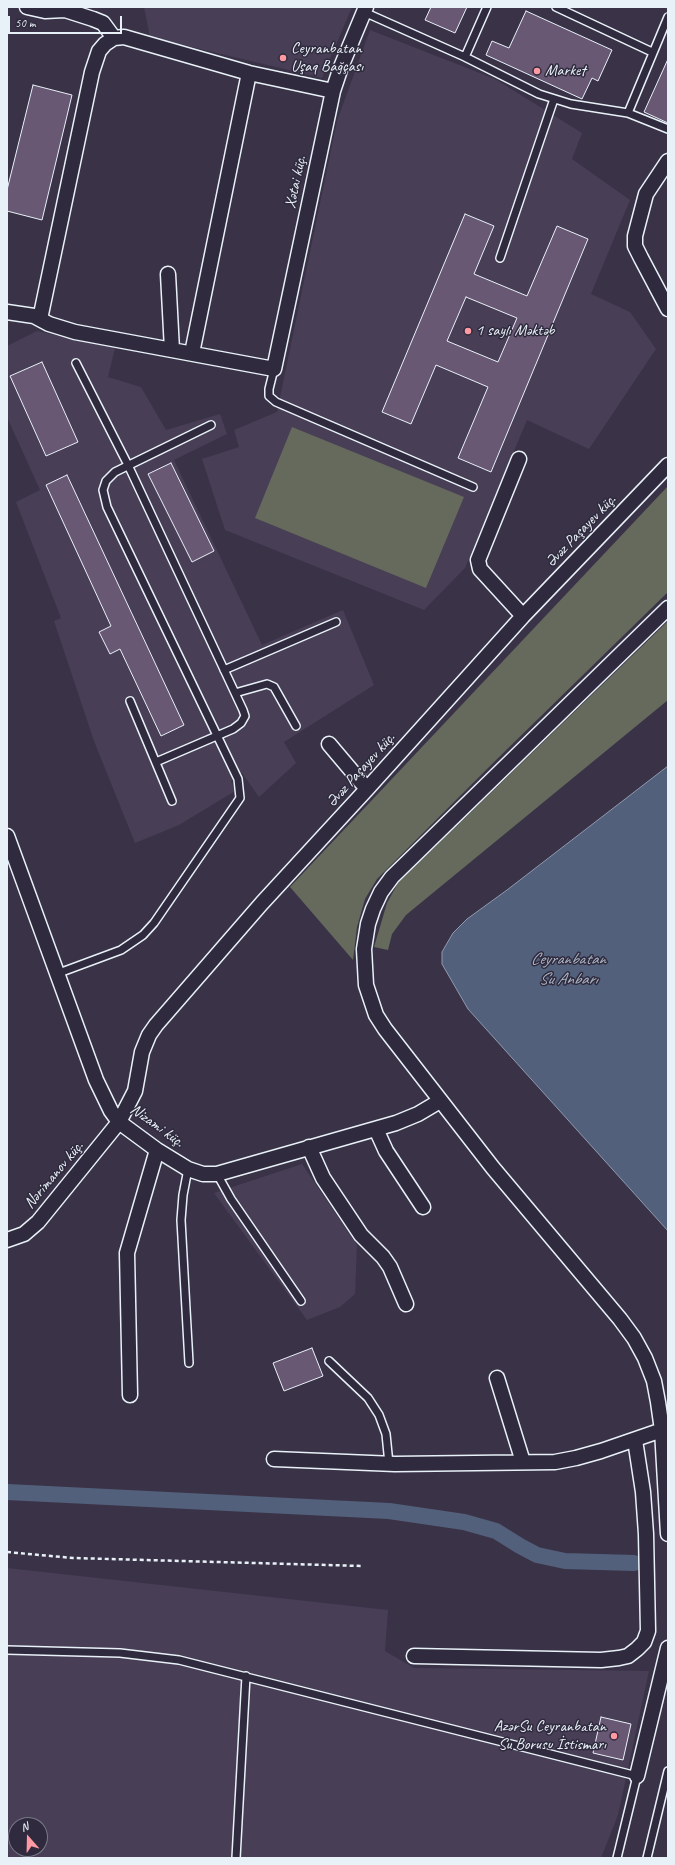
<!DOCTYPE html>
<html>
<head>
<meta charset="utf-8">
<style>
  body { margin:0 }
  #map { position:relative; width:675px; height:1865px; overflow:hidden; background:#3a3348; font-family:Caveat,sans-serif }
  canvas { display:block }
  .frame { position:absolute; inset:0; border:8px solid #e8f1f8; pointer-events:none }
  .north { position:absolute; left:8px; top:1817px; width:40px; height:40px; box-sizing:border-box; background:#2f2a3d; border:1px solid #797a88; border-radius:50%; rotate:340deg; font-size:11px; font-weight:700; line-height:16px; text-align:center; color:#e8f1f8 }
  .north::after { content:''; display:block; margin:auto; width:14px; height:18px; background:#ff9aa2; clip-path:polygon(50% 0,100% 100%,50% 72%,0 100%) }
  .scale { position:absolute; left:8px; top:16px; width:114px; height:18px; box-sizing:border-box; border:2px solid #e8f1f8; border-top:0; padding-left:5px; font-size:12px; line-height:14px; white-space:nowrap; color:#e8f1f8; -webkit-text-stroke:3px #2f2a3d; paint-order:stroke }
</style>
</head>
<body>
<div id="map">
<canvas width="675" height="1865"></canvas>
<div class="frame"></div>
<div class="north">N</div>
<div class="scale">50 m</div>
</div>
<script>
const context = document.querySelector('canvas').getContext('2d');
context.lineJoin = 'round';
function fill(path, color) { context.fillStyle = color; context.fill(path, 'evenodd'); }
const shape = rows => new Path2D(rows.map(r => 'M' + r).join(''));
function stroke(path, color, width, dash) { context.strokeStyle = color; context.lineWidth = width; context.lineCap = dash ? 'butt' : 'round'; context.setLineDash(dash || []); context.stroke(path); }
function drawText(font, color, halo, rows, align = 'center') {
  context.font = font + ' Caveat,sans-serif'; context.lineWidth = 3; context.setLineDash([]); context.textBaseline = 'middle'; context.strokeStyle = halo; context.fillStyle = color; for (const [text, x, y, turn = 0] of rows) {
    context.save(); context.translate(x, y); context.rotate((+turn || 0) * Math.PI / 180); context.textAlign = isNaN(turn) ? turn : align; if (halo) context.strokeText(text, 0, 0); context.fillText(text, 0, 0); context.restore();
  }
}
const built = shape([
  [144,7,352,7,322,78,150,37],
  [370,30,495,79,582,133,572,159,630,200,591,294,630,312,656,349,589,449,527,420,465,568,424,610,225,530,202,459,239,447,234,430,277,412,337,121],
  [37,331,115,348,108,377,141,387,166,430,220,414,227,434,174,460,262,645,343,610,374,685,284,742,296,763,259,797,242,773,231,781,235,791,179,825,135,843,94,741,54,621,61,618,16,502,40,490,7,417,7,346],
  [302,1164,357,1245,355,1294,340,1307,307,1320,214,1193],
  [7,1568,388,1610,385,1651,414,1668,649,1671,618,1815,601,1858,7,1858],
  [16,1825,40,1825,40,1849,16,1849]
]);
const green = shape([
  [292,427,464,497,426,588,255,518],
  [668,486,668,592,495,761,377,879,365,899,357,927,353,960,290,887],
  [668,621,668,700,406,915,392,934,388,950,374,947,387,903,398,883]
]);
const water = shape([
  [668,766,668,1231,468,1009,442,964,442,952,453,933,467,919,507,890,668,766]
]);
const canal = shape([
  [7,1492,389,1511,464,1522,496,1531,520,1546,537,1555,565,1561,634,1563]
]);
const building = shape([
  [431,7,467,7,455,33,425,20,431,7],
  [526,11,612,50,598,81,592,78,582,99,486,55,492,41,509,48,526,11],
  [668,59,668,123,644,112,668,59],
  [33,85,72,95,42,220,7,211,7,190,33,85],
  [465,214,494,226,474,274,527,296,557,226,588,239,491,472,458,458,488,387,436,365,411,424,382,412,465,214],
  [466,297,517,318,498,362,447,341,466,297],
  [42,362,78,442,46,456,10,376,42,362],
  [171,463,214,551,192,562,148,474,171,463],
  [67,475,184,725,161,736,120,649,110,654,99,632,111,626,46,485,67,475],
  [312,1348,323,1376,284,1391,273,1363,312,1348],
  [601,1717,631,1724,623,1760,593,1753,601,1717]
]);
const path = shape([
  [7,1552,73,1558,363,1566]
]);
const service = shape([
  [556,7,652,52],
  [364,12,465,57,539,94,571,104,628,113,668,129],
  [465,57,487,7],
  [628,113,668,17],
  [500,258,554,99],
  [76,363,128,465,243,710,245,716,241,723,233,729,156,762],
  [274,369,269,389,269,396,276,402,473,487],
  [224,670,336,622],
  [235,693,267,684,274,687,296,726],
  [130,701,172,801],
  [59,973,121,950,143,935,154,923,240,798,238,779,107,507,103,490,106,481,115,472,211,425],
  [188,1169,183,1195,181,1220,189,1363],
  [217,1174,231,1199,301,1301],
  [329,1361,368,1398,379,1415,386,1434,389,1464],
  [7,1650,120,1653,179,1660,637,1776,617,1858],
  [236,1858,246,1676],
  [647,1858,668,1771]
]);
const minor = shape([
  [27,7,45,11,65,10,93,19,103,23,114,38],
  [668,161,646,194,635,236,635,246,641,258,668,309],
  [168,274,172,350],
  [7,312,34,316,49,324,75,332,274,369,333,91,341,67,366,7],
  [40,319,92,72,99,51,105,44,114,38,124,37,249,73,333,91],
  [192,353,249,73],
  [519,459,478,560,480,569,523,616],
  [668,608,392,877,381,892,373,909,368,924,364,949,366,985,376,1015,385,1029,493,1168,620,1319,634,1338,645,1358,654,1381,658,1402,662,1430,668,1534],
  [329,744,367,789],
  [7,836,96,1080,111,1111,119,1122,157,1150,188,1169,203,1174,217,1174,396,1123,418,1114,440,1101],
  [376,1129,386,1151,423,1207],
  [309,1147,323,1178,361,1235,383,1257,390,1267,406,1304],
  [7,1240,24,1234,38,1222,119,1122,135,1091,142,1052,149,1035,156,1025,262,903,367,789,523,616,668,465],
  [497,1378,523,1462],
  [130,1395,127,1253,157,1150],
  [274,1459,395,1464,555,1462,576,1458,601,1451,662,1430],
  [414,1656,601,1660,619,1658,628,1656,637,1649,644,1642,648,1631,646,1534,643,1492,635,1440],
  [637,1776,668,1648]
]);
const markers = [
  [283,58,4,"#ff9aa2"],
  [537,71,4,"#ff9aa2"],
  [468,331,4,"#ff9aa2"],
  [614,1736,4,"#ff9aa2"]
];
const poiNames = [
  ["Ceyranbatan",291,49],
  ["Uşaq Bağçası",291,67],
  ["Market",545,71],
  ["1 saylı Məktəb",476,331],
  ["AzərSu Ceyranbatan",606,1727,"right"],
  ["Su Borusu İstismarı",606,1745,"right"]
];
const streetNames = [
  ["Xətai küç.",296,182,-78],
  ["Əvəz Paşayev küç.",581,531,-46],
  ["Əvəz Paşayev küç.",361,770,-48],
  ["Nizami küç.",157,1126,36],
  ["Nərimanov küç.",54,1175,-50]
];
const waterNames = [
  ["Ceyranbatan",568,960],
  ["Su Anbarı",568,980]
];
fill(built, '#483e55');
fill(green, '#656a5c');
fill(water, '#53607c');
stroke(water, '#8f9aae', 1);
stroke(canal, '#53607c', 16);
fill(building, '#685874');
stroke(building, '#e8f1f8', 1);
stroke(service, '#e8f1f8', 10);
stroke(minor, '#e8f1f8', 17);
stroke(path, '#e8f1f8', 2.5, [4, 3]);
stroke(service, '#2f2a3d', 7);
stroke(minor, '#2f2a3d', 14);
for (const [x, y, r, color] of markers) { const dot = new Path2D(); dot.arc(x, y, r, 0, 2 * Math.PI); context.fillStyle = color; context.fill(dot); stroke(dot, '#2f2a3d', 1.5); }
drawText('16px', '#e8f1f8', '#2f2a3d', poiNames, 'left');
drawText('16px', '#e8f1f8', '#2f2a3d', streetNames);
drawText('italic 17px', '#acb7c6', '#2f2a3d', waterNames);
</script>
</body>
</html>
